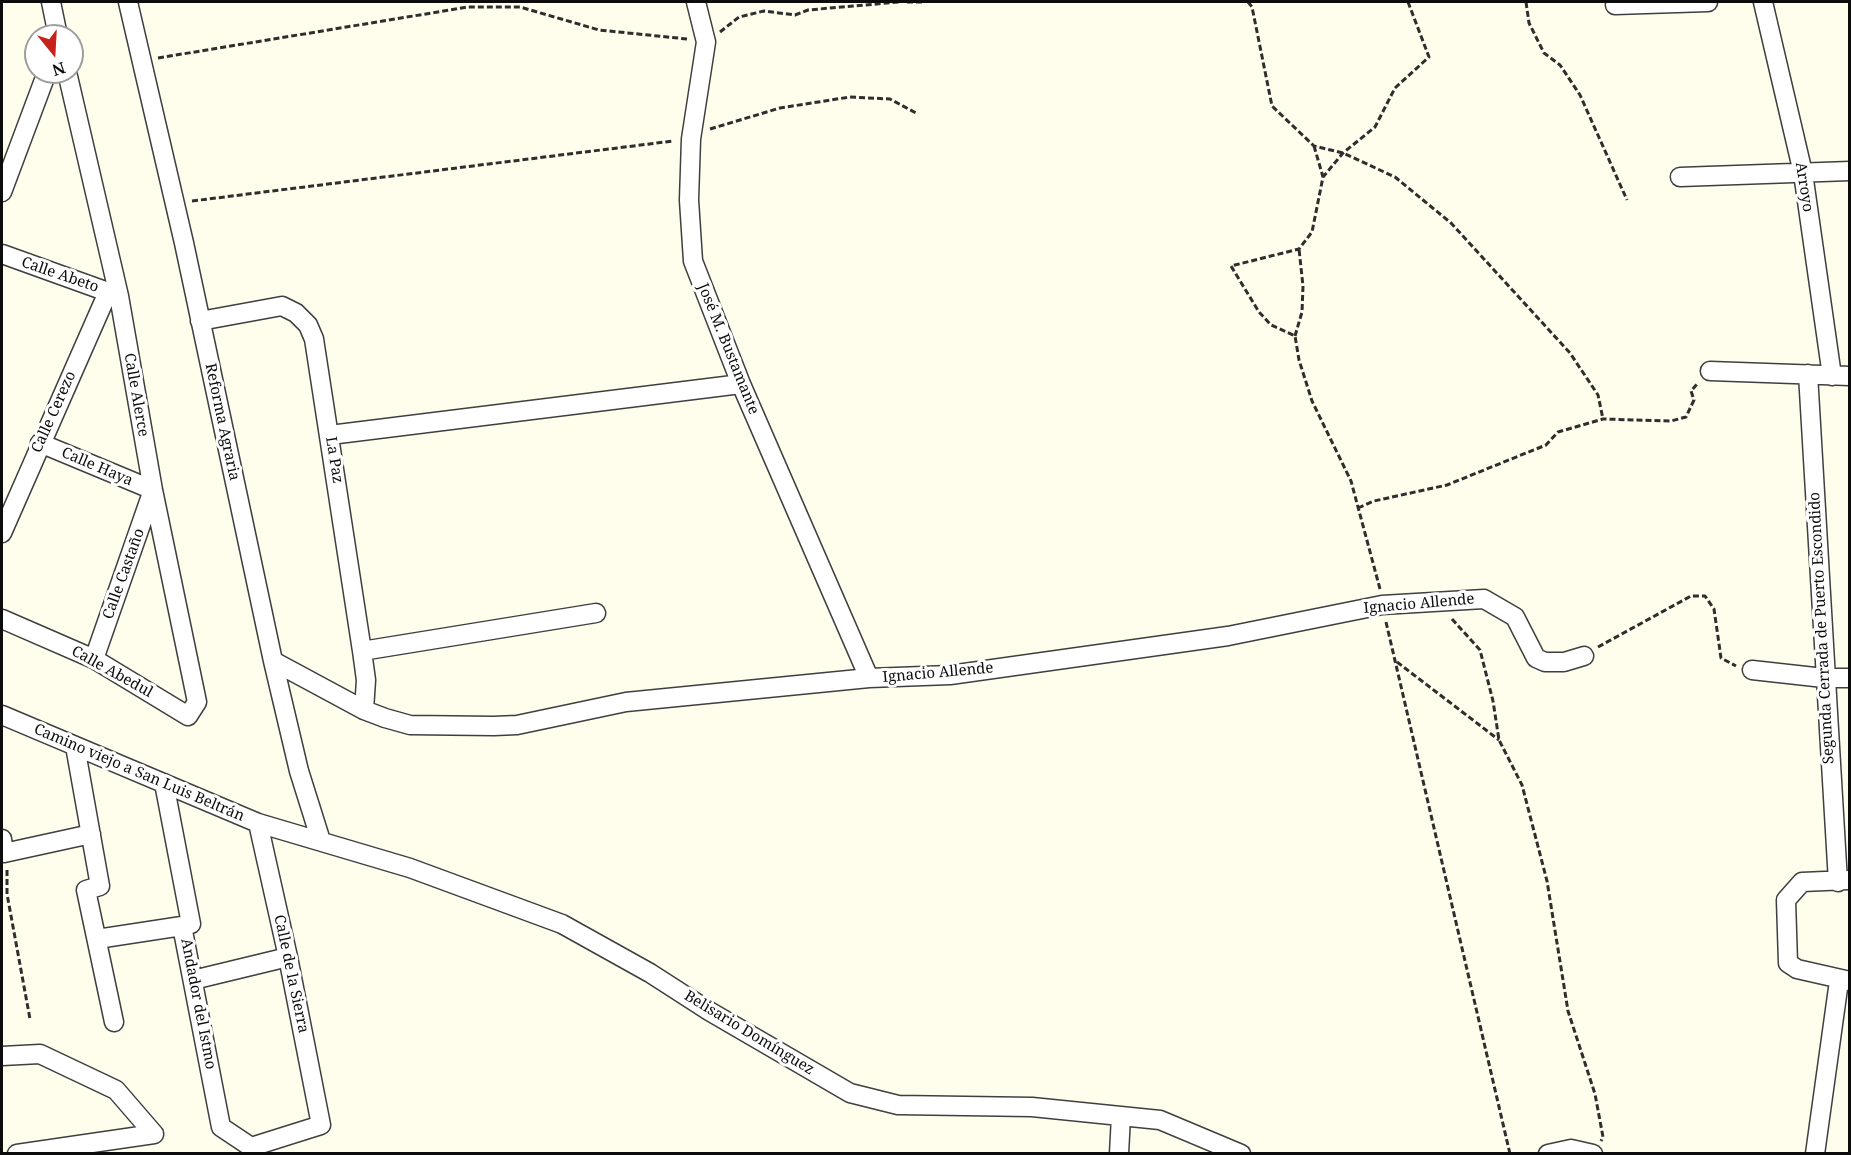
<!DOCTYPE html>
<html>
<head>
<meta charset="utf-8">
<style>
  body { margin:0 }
  #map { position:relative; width:1851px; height:1155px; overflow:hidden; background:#fffdeb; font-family:"Noto Serif",serif }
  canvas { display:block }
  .frame { position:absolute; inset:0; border:3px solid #0c0c0c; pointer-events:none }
  .north { position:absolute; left:24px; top:24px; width:60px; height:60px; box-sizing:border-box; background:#fff; border:2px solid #9e9e9e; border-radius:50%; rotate:162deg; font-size:16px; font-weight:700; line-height:24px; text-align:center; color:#0c0c0c }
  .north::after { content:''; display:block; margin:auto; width:21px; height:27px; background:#c72219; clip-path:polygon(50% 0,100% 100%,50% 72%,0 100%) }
</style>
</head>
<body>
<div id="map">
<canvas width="1851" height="1155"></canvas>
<div class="frame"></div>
<div class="north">N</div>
</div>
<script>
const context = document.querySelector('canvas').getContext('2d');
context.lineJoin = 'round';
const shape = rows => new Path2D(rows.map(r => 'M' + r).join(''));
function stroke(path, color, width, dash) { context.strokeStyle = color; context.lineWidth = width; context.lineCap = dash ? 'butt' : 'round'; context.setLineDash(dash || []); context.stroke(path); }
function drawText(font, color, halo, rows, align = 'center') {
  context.font = font + ' "Noto Serif",serif'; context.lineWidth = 6; context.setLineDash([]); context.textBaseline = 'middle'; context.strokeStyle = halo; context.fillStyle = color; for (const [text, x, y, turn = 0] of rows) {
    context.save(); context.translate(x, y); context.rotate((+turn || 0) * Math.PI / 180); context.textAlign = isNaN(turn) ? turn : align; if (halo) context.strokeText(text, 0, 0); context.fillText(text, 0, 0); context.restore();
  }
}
const path = shape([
  [907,2,925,2],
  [1248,2,1252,7,1272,106,1314,146,1343,153,1395,177,1451,223,1570,353,1598,395,1603,419],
  [1526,2,1529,23,1544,53,1560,65,1580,95,1627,200],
  [720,32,739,17,764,11,795,15,808,10,899,2],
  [158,58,468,7,520,7,599,30,687,39],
  [710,129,780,108,850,97,890,99,916,113],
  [1314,146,1323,177],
  [192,201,673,141],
  [1295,336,1302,312,1303,286,1299,249],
  [1358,508,1374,501,1447,485,1546,445,1558,432,1603,419,1671,421,1686,417,1694,400,1691,391,1698,383],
  [1380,589,1351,481,1312,401,1299,360,1295,336,1271,325,1259,312,1231,266,1299,249,1312,232,1323,177,1343,153,1375,127,1395,88,1429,57,1408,2],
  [1452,619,1480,650,1493,701,1499,740,1522,785,1547,881,1568,1011,1595,1094,1603,1137,1601,1141],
  [1386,622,1510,1154],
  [1598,647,1691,596,1705,596,1714,609,1721,658,1736,666],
  [1397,662,1499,740],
  [7,870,7,894,30,1019]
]);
const street = shape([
  [51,2,58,36],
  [128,2,184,243,273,661,299,771,321,841],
  [696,2,706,42,691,139,689,200,693,261,741,384,869,678],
  [1763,2,1803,173,1832,376],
  [1615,5,1708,2],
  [1680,177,1850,171],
  [2,192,47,72],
  [2,254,119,296],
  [200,321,282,306,296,313,308,325,314,339,362,651,366,680,364,710],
  [1710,371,1850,376],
  [1808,374,1838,882],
  [330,435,741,384],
  [40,443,153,490,94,659],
  [2,533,108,292],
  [2,619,94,659,188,716,197,702,153,490,119,296,67,72],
  [362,651,596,613],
  [273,661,364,710,385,718,410,725,494,726,517,725,626,702,869,678,950,675,1228,636,1382,605,1484,599,1515,617,1536,658,1545,662,1564,662,1584,656],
  [1752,670,1824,678,1850,678],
  [2,715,258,823,410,868,562,924,650,973,709,1011,850,1093,898,1105,1032,1107,1160,1120,1241,1154],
  [75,746,100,886,86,890,114,1022],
  [164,783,191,924,182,926,221,1127,251,1147,321,1125,288,957,258,823],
  [2,839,4,853,91,834],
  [1848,880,1802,882,1786,900,1788,963,1797,969,1850,981],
  [97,939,182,926],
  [193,980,288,957],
  [2,1056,40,1054,116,1090,154,1134],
  [17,1154,154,1134],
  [1119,1154,1121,1116],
  [1548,1154,1571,1149,1593,1154],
  [1815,1154,1839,981]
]);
const streetNames = [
  ["Arroyo",1804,187,81],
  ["Calle Abeto",60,275,19],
  ["José M. Bustamante",728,349,68],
  ["Calle Alerce",136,395,80],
  ["Calle Cerezo",54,412,-66],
  ["Reforma Agraria",222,422,78],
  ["La Paz",334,460,81],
  ["Calle Haya",97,467,23],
  ["Calle Castaño",124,574,-70],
  ["Ignacio Allende",1419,604,-5],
  ["Segunda Cerrada de Puerto Escondido",1822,628,-93],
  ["Calle Abedul",112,672,29],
  ["Ignacio Allende",938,673,-5],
  ["Camino viejo a San Luis Beltrán",139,773,23],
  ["Calle de la Sierra",291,974,78],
  ["Andador del Istmo",198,1004,79],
  ["Belisario Domínguez",749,1033,31]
];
stroke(street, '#3f3f3f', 21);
stroke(path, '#2e2e2e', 3, [6, 3]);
stroke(street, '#fff', 18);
drawText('15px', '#0c0c0c', '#fff', streetNames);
</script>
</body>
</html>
